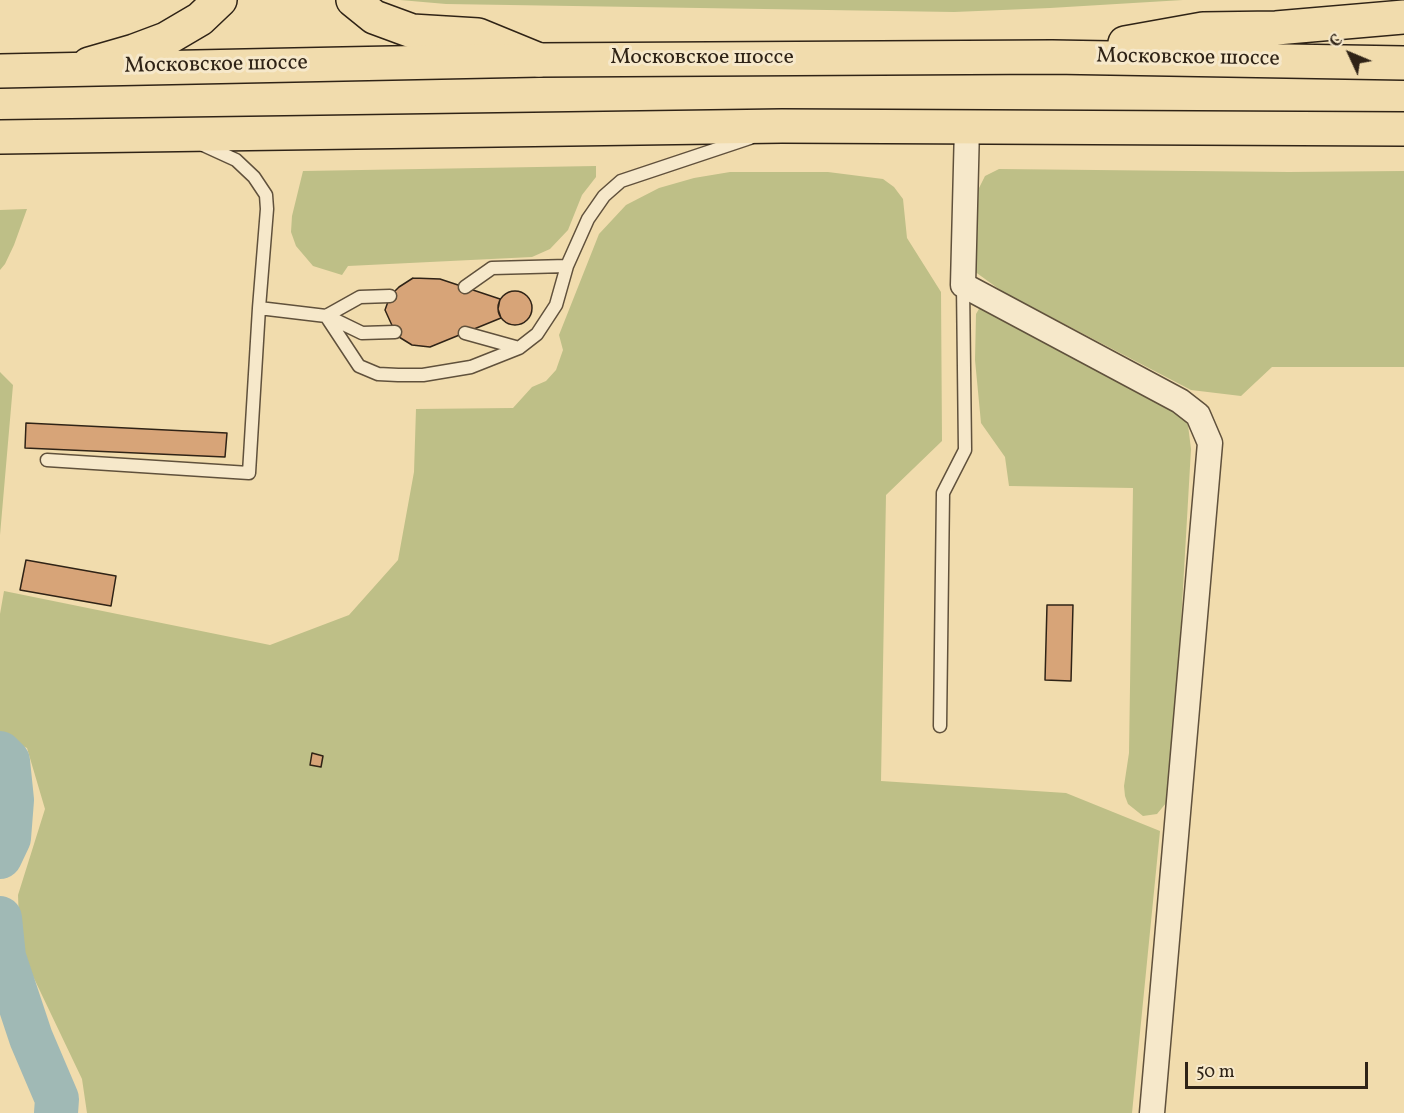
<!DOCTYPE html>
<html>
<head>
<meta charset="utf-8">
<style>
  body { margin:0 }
  #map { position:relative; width:1404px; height:1113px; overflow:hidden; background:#f1dcad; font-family:Vollkorn,serif }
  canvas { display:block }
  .north { position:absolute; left:1320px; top:24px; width:60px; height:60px; -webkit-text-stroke:4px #f6e8ca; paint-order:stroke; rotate:314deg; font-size:16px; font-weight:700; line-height:24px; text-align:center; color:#2f2316 }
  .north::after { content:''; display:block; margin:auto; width:21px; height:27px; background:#2f2316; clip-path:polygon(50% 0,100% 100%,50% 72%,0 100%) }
  .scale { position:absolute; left:1185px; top:1062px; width:183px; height:27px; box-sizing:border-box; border:3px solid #2f2316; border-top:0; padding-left:8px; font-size:18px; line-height:21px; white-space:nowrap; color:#2f2316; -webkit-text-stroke:4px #f6e8ca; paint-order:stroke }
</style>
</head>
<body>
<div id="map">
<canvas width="1404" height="1113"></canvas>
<div class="north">С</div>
<div class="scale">50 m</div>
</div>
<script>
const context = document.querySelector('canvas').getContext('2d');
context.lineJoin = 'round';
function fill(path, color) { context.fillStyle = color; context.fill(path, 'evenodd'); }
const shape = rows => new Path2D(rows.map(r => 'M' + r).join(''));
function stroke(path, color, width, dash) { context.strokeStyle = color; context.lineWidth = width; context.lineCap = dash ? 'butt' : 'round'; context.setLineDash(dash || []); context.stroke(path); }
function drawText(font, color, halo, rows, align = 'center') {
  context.font = font + ' Vollkorn,serif'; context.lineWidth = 6; context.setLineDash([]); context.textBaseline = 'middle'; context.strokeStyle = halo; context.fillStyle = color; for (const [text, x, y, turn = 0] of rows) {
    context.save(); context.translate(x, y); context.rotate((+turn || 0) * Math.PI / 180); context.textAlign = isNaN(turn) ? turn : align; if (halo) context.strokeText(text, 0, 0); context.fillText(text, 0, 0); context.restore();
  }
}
const green = shape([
  [400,0,1183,0,1050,8,954,12,446,4],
  [596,166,596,177,582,195,568,230,550,249,532,257,348,266,342,275,313,266,296,246,291,232,292,216,303,171],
  [999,169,1289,172,1404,171,1404,367,1272,367,1241,396,1191,390,1003,292,974,271,978,190,985,176],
  [730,172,828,172,883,179,894,187,903,199,907,238,941,292,942,441,886,495,881,781,1066,793,1160,831,1132,1113,87,1113,82,1079,20,949,18,895,45,809,27,748,0,736,0,614,4,591,270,645,349,615,398,560,414,472,416,409,513,408,532,387,546,381,556,370,563,350,559,335,599,234,626,205,659,188,694,178],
  [27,209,14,245,5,264,0,270,0,210],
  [983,302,1175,408,1188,425,1191,449,1171,797,1157,814,1143,816,1128,804,1125,796,1124,786,1129,753,1133,488,1009,486,1005,457,981,423,975,360,976,314],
  [0,372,13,385,0,535]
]);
const river = shape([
  [0,753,8,761,12,800,9,838,0,857],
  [0,918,4,957,31,1038,57,1099,56,1113]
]);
const building = shape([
  [413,278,440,279,500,299,498,309,501,318,430,347,412,345,399,337,395,332,385,310,390,296,399,287,413,278],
  '498 308a17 17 0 1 1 34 0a17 17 0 1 1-34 0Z',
  [26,423,227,433,225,457,25,448,26,423],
  [26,560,116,576,111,606,20,590,26,560],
  [1047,605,1073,605,1071,681,1045,680,1047,605],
  [312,753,323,756,321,767,310,765,312,753]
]);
const lane = shape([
  [465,287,492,268,567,266,588,219,604,196,621,181,750,138],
  [259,308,326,316,360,297,390,296],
  [326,316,359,366,378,374,398,375,423,375,471,367,519,348,537,334,556,305,567,266],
  [327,316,362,333,395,332],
  [465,333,519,348],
  [47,460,249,473,259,308,267,209,266,195,254,177,236,160,201,144],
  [940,726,943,493,965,450,963,285]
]);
const street = shape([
  [967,127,963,285,1180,401,1198,415,1210,443,1152,1113]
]);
const primary = shape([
  [353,0,374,17,412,31,478,35,539,60],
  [89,64,134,51,166,39,200,19,220,0]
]);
const highway = shape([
  [1125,43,1203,29,1276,28,1404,17],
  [0,71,539,60,1052,57,1404,63],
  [0,137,782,126,1404,129]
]);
const streetNames = [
  ["Московское шоссе",702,59],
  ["Московское шоссе",1188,59,1],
  ["Московское шоссе",216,66,-1]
];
fill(green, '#bebf87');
stroke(river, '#a0b9b5', 44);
fill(building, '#d7a478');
stroke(building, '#2f2316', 1.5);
stroke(lane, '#60513c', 15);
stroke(street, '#60513c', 27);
stroke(primary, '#2f2316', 36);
stroke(highway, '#2f2316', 36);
stroke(lane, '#f6e8ca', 12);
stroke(street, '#f6e8ca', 24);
stroke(primary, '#f1dcad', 33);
stroke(highway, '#f1dcad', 33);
drawText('22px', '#2f2316', '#f6e8ca', streetNames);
</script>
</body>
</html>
